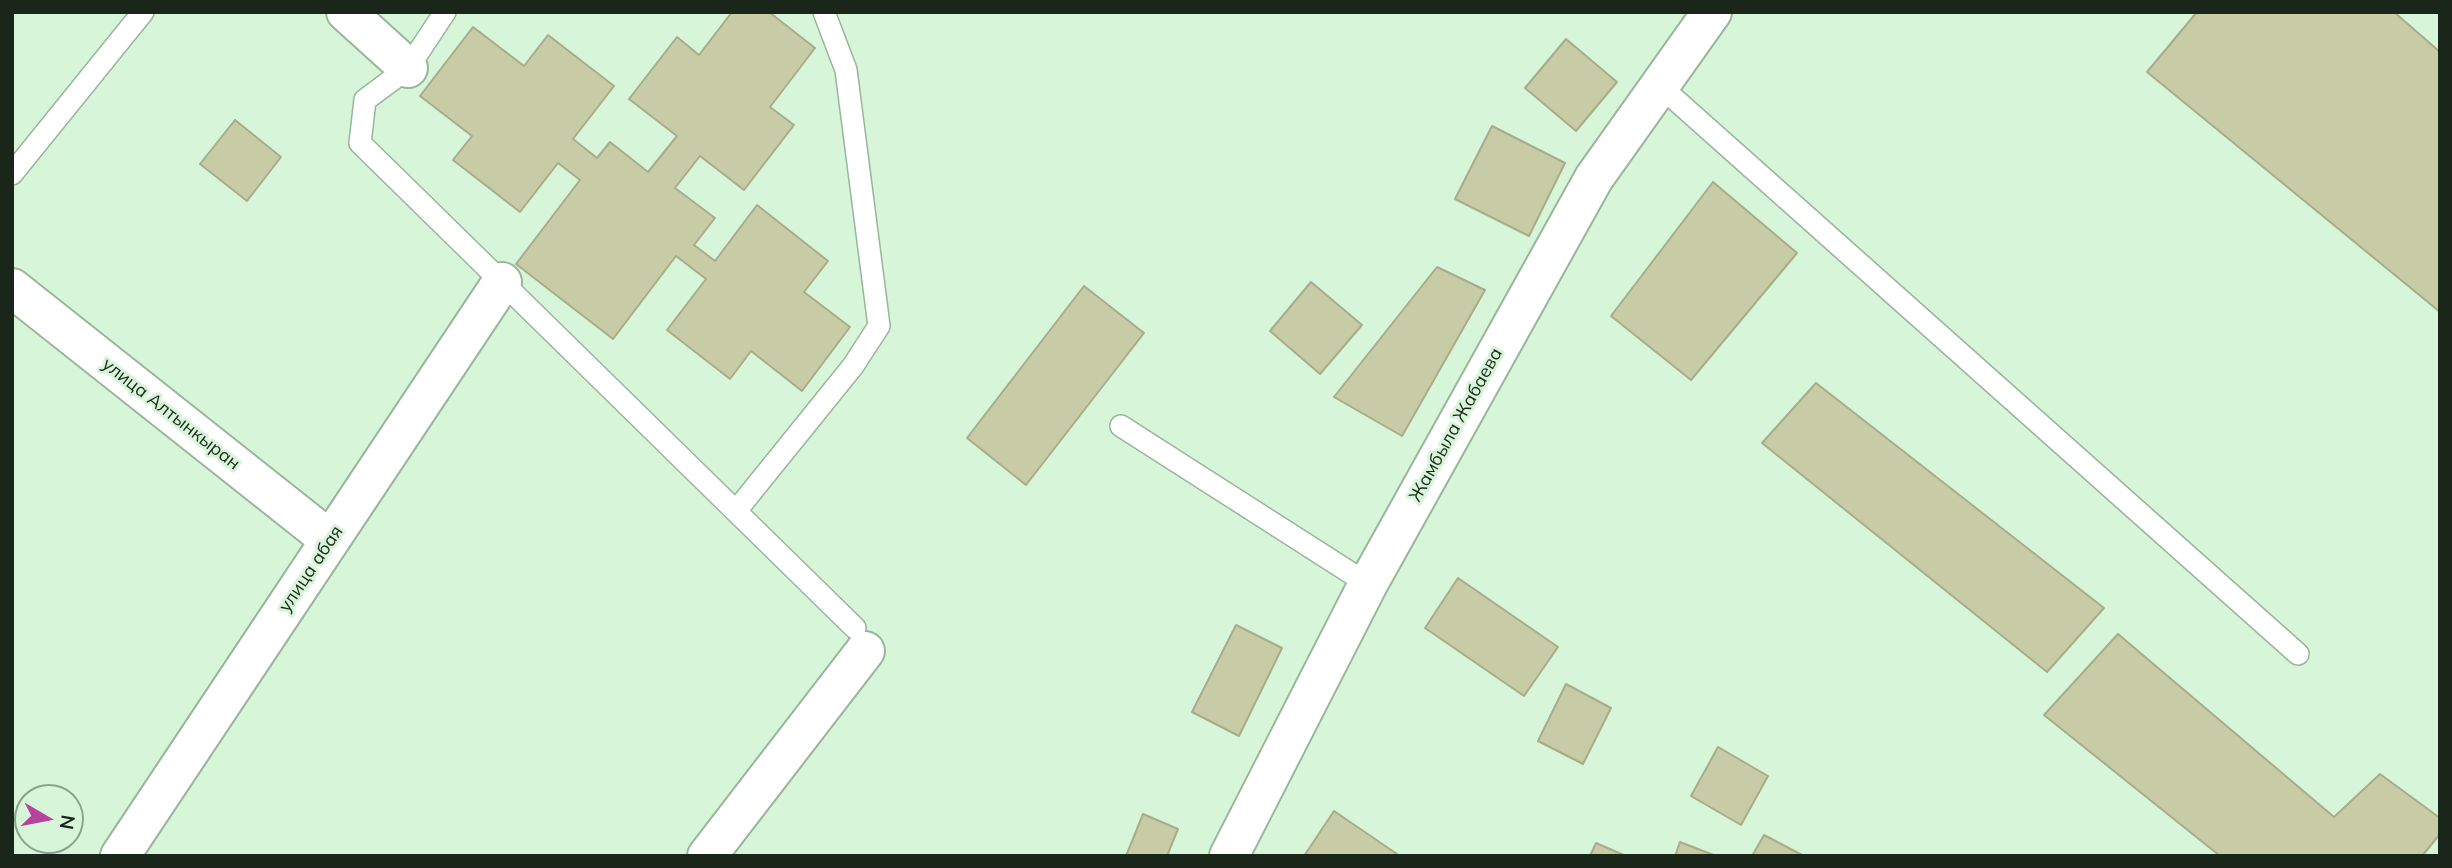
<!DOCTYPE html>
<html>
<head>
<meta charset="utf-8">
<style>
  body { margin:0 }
  #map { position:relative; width:2452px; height:868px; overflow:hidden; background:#d7f5d8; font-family:Mulish,sans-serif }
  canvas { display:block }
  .frame { position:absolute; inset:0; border:14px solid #1b261b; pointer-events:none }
  .north { position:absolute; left:14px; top:784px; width:70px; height:70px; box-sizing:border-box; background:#d7f5d8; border:2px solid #8ca28c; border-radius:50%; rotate:100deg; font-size:19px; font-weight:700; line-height:28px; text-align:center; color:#1b261b }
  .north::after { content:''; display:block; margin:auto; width:24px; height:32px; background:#b6439d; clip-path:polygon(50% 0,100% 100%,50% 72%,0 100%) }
</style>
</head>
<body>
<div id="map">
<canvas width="2452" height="868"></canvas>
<div class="frame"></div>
<div class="north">N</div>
</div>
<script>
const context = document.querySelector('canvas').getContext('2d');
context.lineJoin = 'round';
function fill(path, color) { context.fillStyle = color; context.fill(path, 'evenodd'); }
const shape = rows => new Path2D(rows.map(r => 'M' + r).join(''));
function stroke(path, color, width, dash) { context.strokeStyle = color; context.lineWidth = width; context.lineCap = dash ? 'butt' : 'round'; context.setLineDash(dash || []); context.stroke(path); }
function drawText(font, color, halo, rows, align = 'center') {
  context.font = font + ' Mulish,sans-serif'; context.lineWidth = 6; context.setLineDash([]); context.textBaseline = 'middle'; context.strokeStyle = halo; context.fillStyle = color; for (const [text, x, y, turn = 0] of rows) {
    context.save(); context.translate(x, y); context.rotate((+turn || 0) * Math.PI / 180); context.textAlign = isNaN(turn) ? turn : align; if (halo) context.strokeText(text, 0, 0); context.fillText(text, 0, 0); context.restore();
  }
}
const building = shape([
  [732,12,769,12,815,48,770,107,794,125,744,190,700,156,675,188,715,218,694,245,715,261,757,205,828,261,804,292,850,327,802,391,751,351,730,379,667,330,706,279,676,256,613,339,516,264,580,180,558,163,520,212,453,160,472,136,420,96,473,27,524,66,548,35,614,86,573,139,597,158,610,142,648,172,677,136,629,99,677,37,699,55,732,12],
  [2197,12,2394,12,2440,52,2440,312,2147,72,2197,12],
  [1566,39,1617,82,1576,131,1525,88,1566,39],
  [235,120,281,157,247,201,200,164,235,120],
  [1492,126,1565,163,1529,236,1455,199,1492,126],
  [1713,182,1797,253,1691,380,1611,316,1713,182],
  [1437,267,1485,290,1402,436,1334,397,1437,267],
  [1311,282,1362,325,1320,374,1270,331,1311,282],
  [1084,286,1144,333,1026,485,967,438,1084,286],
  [1816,383,2104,608,2047,672,1762,443,1816,383],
  [1458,578,1558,647,1524,696,1425,628,1458,578],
  [1236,625,1282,648,1239,736,1192,712,1236,625],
  [2118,634,2334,817,2380,774,2440,818,2440,834,2422,856,2220,856,2044,715,2118,634],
  [1566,684,1611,708,1583,764,1538,741,1566,684],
  [1718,747,1768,776,1741,825,1691,796,1718,747],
  [1334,811,1400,856,1304,856,1334,811],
  [1143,814,1178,829,1167,856,1126,856,1143,814],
  [1764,835,1802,855,1802,856,1752,856,1764,835],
  [1680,842,1716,856,1675,856,1680,842],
  [1596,843,1626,856,1590,856,1596,843]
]);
const lane = shape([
  [445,12,408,68,365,100,360,143,855,628],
  [1660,86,2298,654],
  [12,174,143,12],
  [1121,426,1368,584],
  [736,511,853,366,879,326,846,70,824,12]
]);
const street = shape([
  [346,12,408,68],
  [12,288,330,540],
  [120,856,502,282],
  [707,856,865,651]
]);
const secondary = shape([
  [1229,856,1368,584,1594,178,1712,12]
]);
const streetNames = [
  ["улица Алтынкыран",171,414,38],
  ["Жамбыла Жабаева",1456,425,-61],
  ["улица абая",311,569,-56]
];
fill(building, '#c7cba6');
stroke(building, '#a8ac88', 2);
stroke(lane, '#99b69a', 24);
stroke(street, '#99b69a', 42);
stroke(secondary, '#99b69a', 42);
stroke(lane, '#fff', 21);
stroke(street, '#fff', 38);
stroke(secondary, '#fff', 38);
drawText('18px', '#1b261b', '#d7f5d8', streetNames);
</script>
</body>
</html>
